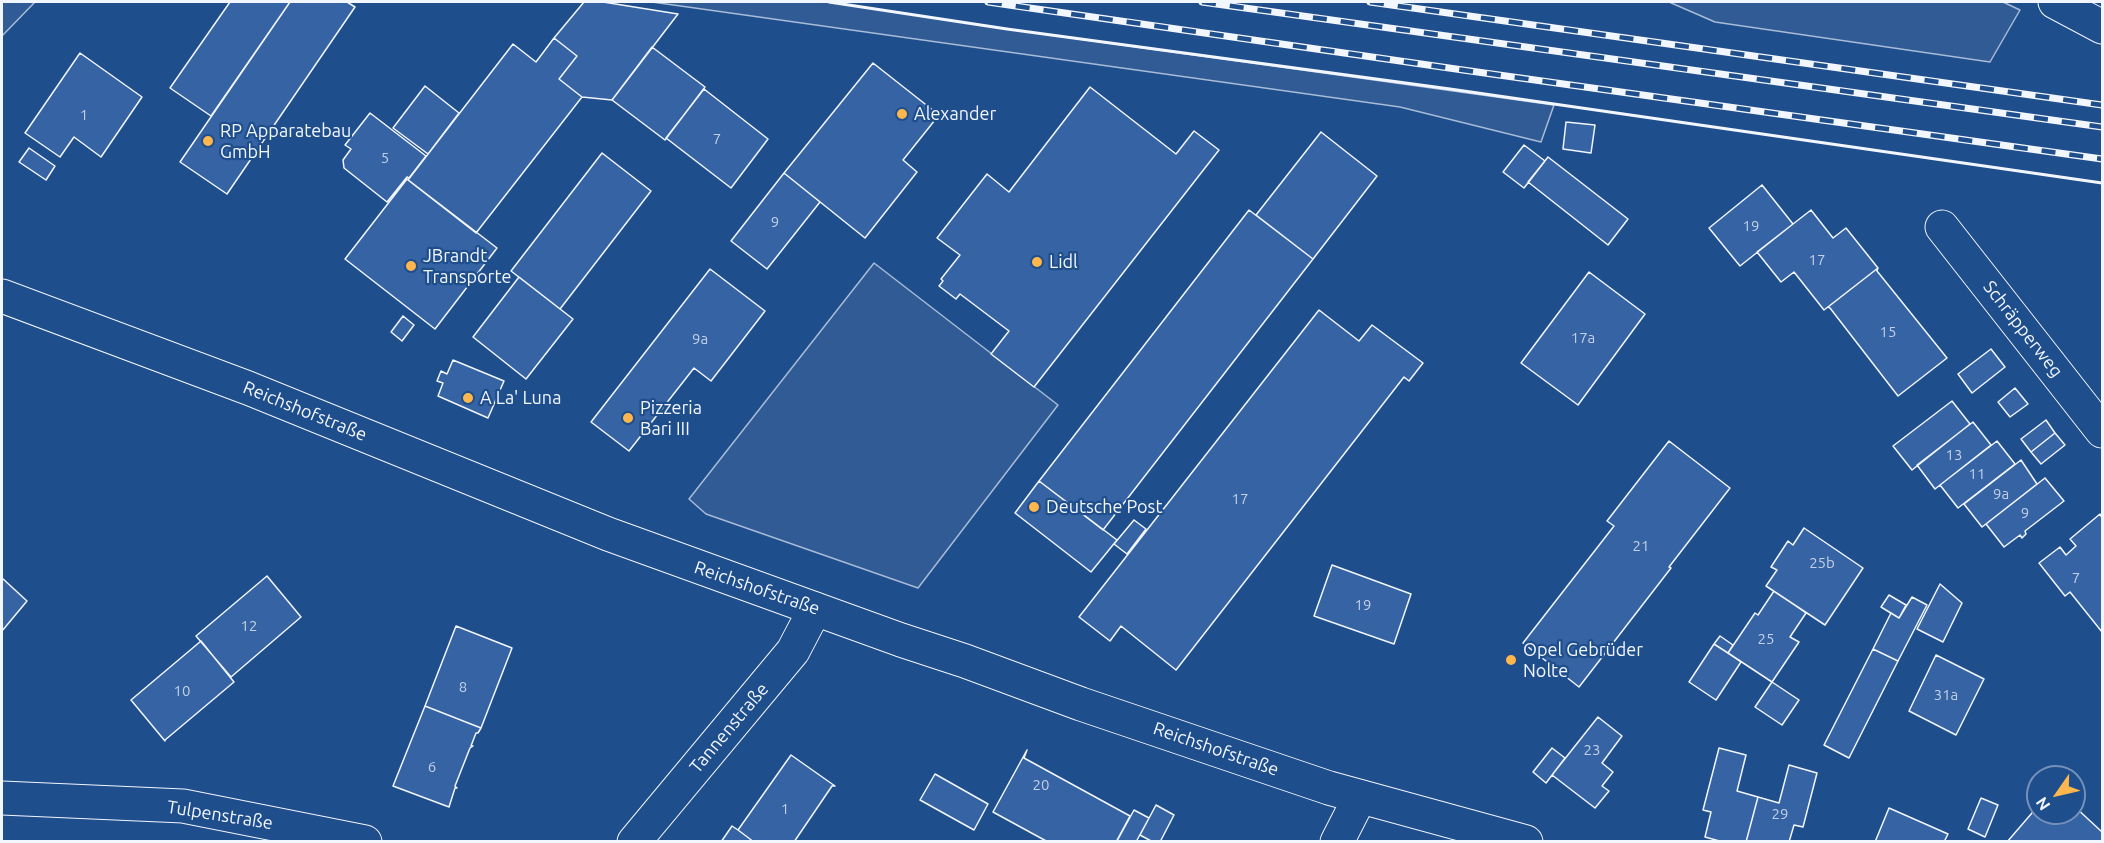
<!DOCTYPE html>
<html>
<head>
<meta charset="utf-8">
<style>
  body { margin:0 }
  #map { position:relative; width:2104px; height:843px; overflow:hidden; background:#1f4e8c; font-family:Ubuntu,sans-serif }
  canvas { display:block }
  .frame { position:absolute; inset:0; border:3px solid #f2f6ff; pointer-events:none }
  .north { position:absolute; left:2026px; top:765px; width:60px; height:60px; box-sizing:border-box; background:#1f4e8c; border:2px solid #7391ba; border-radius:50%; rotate:236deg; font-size:16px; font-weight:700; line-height:24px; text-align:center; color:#f2f6ff }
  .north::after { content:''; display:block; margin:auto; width:21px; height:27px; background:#ffb74d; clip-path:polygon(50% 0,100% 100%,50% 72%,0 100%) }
</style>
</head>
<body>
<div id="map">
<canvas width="2104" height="843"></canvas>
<div class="frame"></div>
<div class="north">N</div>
</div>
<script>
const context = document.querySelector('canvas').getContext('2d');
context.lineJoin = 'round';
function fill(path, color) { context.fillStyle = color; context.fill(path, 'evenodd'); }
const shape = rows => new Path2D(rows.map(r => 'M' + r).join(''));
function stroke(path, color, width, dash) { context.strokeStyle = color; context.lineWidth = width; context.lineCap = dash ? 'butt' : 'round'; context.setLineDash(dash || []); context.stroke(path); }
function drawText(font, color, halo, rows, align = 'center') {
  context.font = font + ' Ubuntu,sans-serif'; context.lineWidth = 4.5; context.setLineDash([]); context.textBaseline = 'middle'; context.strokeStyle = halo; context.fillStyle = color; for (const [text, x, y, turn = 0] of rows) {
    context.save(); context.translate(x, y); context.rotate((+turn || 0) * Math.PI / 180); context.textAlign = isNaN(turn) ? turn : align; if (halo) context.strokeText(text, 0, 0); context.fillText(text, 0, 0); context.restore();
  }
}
const built = shape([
  [2,2,35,2,2,36,2,2],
  [652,2,829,2,1007,29,1554,105,1541,142,1400,107,652,2],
  [1669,2,2003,2,2020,10,1990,62,1715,22,1669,2],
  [874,263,1058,405,918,588,706,514,689,499,874,263]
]);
const building = shape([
  [230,2,290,2,211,116,170,88,230,2],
  [290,2,347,2,355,7,227,194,180,162,290,2],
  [584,2,603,2,678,14,612,100,582,97,559,79,577,56,554,38,584,2],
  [554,38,577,56,559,79,582,97,476,233,408,180,513,44,536,62,554,38],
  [652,47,705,87,665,140,612,100,652,47],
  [80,53,142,97,101,157,74,137,60,157,25,133,80,53],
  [873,63,939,115,903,160,917,172,865,238,784,173,873,63],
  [425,86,459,113,428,154,393,128,425,86],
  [1090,87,1176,154,1194,131,1219,150,1034,387,991,354,1009,331,960,294,956,299,939,286,943,281,941,279,960,255,937,238,987,174,1009,192,1090,87],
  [704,89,768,139,731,188,666,138,704,89],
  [370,113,426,156,409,178,407,177,387,202,344,168,343,160,351,149,345,145,370,113],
  [1566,122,1595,125,1591,153,1563,149,1566,122],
  [1321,132,1377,176,1313,259,1256,215,1321,132],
  [1524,145,1545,161,1524,188,1503,172,1524,145],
  [29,148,55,166,46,180,19,162,29,148],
  [602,153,651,191,560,309,511,271,602,153],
  [1548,157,1628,219,1608,245,1528,182,1548,157],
  [784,173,820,202,767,269,731,241,784,173],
  [407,179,497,248,435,329,345,259,407,179],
  [1762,185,1793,224,1740,266,1709,228,1762,185],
  [1249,210,1313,259,1103,530,1039,481,1249,210],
  [1811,210,1833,238,1846,228,1878,268,1824,310,1794,272,1781,282,1757,252,1811,210],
  [1878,268,1877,271,1947,358,1898,396,1830,308,1828,307,1878,268],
  [710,269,765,311,711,381,694,368,629,451,591,422,710,269],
  [1589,272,1645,314,1578,405,1521,363,1589,272],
  [519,277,573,319,526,379,473,337,519,277],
  [1319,310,1359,341,1372,325,1423,363,1409,381,1404,377,1176,670,1121,626,1110,641,1079,617,1319,310],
  [403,316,414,325,402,341,391,332,403,316],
  [1991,349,2005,367,1972,393,1958,374,1991,349],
  [453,360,504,381,488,418,438,396,443,383,437,381,441,371,447,374,453,360],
  [2015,388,2028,404,2010,417,1998,402,2015,388],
  [1952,401,1970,424,1912,470,1893,446,1952,401],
  [2046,420,2055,433,2031,452,2021,439,2046,420],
  [1973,422,1991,445,1935,489,1917,465,1973,422],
  [2055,433,2065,445,2041,464,2031,452,2055,433],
  [1669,441,1730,488,1669,567,1671,568,1579,687,1523,643,1614,526,1607,521,1669,441],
  [1997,441,2015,464,1958,508,1940,485,1997,441],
  [2021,460,2037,484,1982,527,1964,504,2021,460],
  [2045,478,2064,501,2025,531,2026,534,2022,538,2020,535,2004,547,1986,524,2045,478],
  [1039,481,1117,540,1091,572,1015,513,1039,481],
  [2100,514,2102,518,2102,632,2070,592,2065,596,2039,563,2060,547,2066,555,2076,546,2070,539,2100,514],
  [1134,520,1146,529,1127,554,1114,544,1134,520],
  [1804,528,1863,568,1825,625,1766,586,1777,570,1771,567,1788,541,1793,545,1804,528],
  [1332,565,1411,594,1394,644,1314,616,1332,565],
  [267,576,301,617,231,677,196,636,267,576],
  [2,578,27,601,2,631,2,578],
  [1940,584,1962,603,1943,642,1917,629,1940,584],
  [1774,591,1806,613,1790,637,1799,642,1772,682,1728,653,1755,613,1758,615,1774,591],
  [1889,595,1906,605,1899,618,1881,607,1889,595],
  [1912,597,1927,605,1898,661,1873,649,1891,613,1899,618,1912,597],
  [456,626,512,648,481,728,425,706,456,626],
  [1720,636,1733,645,1728,653,1714,644,1720,636],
  [201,641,234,682,165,740,165,741,131,700,201,641],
  [1714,644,1741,662,1716,700,1689,682,1714,644],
  [1873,649,1898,661,1849,758,1824,745,1873,649],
  [1936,655,1984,679,1956,735,1909,711,1936,655],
  [1772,682,1799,700,1782,725,1755,707,1772,682],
  [425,706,481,728,478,733,476,733,471,746,473,746,470,748,455,786,457,788,455,788,449,807,393,786,425,706],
  [1598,717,1622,736,1602,763,1613,772,1602,786,1609,791,1595,808,1552,775,1598,717],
  [1552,748,1565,758,1546,783,1533,772,1552,748],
  [1719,748,1746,755,1737,791,1758,797,1746,842,1723,842,1705,837,1711,812,1703,810,1719,748],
  [1027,750,1024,758,1130,816,1116,842,1048,842,993,812,1027,750],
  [791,755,835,786,832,786,794,842,754,842,738,830,791,755],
  [1789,765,1817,773,1803,827,1794,825,1789,842,1746,842,1758,797,1779,803,1789,765],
  [935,774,988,804,974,830,920,800,935,774],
  [1981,798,1998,805,1985,837,1968,829,1981,798],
  [1156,805,1174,815,1160,842,1153,842,1140,835,1156,805],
  [2038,806,2038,813,2074,813,2074,806,2102,832,2102,842,2007,842,2038,806],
  [1889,808,1948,834,1944,842,1875,842,1889,808],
  [1134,810,1149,818,1136,842,1118,842,1117,841,1134,810],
  [732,826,738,830,754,842,721,842,732,826]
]);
const minor = shape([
  [2055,2,2102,27],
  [1942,227,2102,431],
  [2,798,183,806,365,842],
  [634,842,793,651,815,609],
  [1337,842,1360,797]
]);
const tertiary = shape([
  [2,296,248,388,608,534,901,640,965,661,1081,704,1329,788,1526,842]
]);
const rail = shape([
  [988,2,1463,70,2102,159],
  [1202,2,2102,127],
  [1370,2,2102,105]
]);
const wall = shape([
  [829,2,1007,29,1450,89,2102,183]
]);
const markers = [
  [902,114,6,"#ffb74d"],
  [208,141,6,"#ffb74d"],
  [1037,262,6,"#ffb74d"],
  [411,266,6,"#ffb74d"],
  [468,398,6,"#ffb74d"],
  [628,418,6,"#ffb74d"],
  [1034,507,6,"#ffb74d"],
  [1511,660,6,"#ffb74d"]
];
const numberNames = [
  ["1",84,115],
  ["7",717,139],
  ["5",385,158],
  ["9",775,222],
  ["19",1751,226],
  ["17",1817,260],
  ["15",1888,332],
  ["17a",1583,338],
  ["9a",700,339],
  ["13",1954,455],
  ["11",1977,474],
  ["9a",2001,494],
  ["17",1240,499],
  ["9",2025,513],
  ["21",1641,546],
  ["25b",1822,563],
  ["7",2076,578],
  ["19",1363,605],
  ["12",249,626],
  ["25",1766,639],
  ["8",463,687],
  ["10",182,691],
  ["31a",1946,695],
  ["23",1592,750],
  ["6",432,767],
  ["20",1041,785],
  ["1",785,809],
  ["29",1780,814]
];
const poiNames = [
  ["Alexander",914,114],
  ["RP Apparatebau",220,131],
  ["GmbH",220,152],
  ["JBrandt",423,256],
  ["Transporte",423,277],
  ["Lidl",1049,262],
  ["A La' Luna",480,398],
  ["Pizzeria",640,408],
  ["Bari III",640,429],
  ["Deutsche Post",1046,507],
  ["Opel Gebrüder",1523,650],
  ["Nolte",1523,671]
];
const streetNames = [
  ["Schräpperweg",2023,329,52],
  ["Reichshofstraße",305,411,22],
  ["Reichshofstraße",757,588,19],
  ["Tannenstraße",729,728,-50],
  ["Reichshofstraße",1216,749,19],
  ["Tulpenstraße",220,815,9]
];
fill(built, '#305b95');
stroke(built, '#a8bbd7', 1.5);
fill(building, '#3563a3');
stroke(building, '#f2f6ff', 1.5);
stroke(minor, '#f2f6ff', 35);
stroke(tertiary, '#f2f6ff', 35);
stroke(minor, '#1f4e8c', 33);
stroke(tertiary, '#1f4e8c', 33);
stroke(rail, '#f2f6ff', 7);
stroke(rail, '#1f4e8c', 4.5, [14]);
stroke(wall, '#f2f6ff', 3);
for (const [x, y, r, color] of markers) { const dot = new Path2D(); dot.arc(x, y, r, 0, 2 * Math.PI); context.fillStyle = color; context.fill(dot); stroke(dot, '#1f4e8c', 2); }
drawText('15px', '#c3d1e8', null, numberNames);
drawText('18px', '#f2f6ff', '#1f4e8c', poiNames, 'left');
drawText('18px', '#f2f6ff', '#1f4e8c', streetNames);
</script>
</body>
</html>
